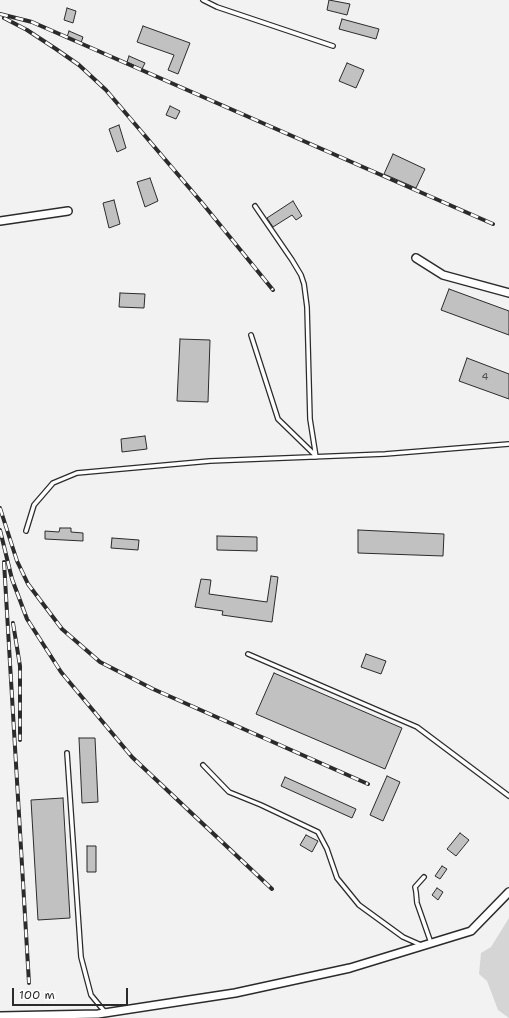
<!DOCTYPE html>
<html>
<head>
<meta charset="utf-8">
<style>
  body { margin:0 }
  #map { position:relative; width:509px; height:1018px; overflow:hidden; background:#f2f2f2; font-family:"Shantell Sans",sans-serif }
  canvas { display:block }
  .scale { position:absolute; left:12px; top:988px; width:116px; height:18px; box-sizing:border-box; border:2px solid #2b2b2b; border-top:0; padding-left:5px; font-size:12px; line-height:14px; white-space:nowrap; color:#2b2b2b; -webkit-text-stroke:3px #fff; paint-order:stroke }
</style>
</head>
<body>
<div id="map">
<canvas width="509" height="1018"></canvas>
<div class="scale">100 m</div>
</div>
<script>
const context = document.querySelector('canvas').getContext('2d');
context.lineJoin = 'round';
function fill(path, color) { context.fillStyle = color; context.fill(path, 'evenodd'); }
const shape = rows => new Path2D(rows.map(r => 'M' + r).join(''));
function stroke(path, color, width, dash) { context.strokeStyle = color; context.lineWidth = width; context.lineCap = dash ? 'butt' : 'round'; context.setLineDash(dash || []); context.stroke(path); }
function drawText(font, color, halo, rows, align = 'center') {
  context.font = font + ' "Shantell Sans",sans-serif'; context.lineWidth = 3.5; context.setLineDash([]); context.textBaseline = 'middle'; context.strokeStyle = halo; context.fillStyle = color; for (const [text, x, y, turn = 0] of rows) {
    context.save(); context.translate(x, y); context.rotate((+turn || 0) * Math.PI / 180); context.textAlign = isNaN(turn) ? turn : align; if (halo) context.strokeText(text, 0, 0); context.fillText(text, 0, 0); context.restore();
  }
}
const green = shape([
  [509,918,509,1018,498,1010,487,981,479,974,481,953,491,947]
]);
const building = shape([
  [329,0,350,4,347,15,327,10,329,0],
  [67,8,76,11,73,23,64,20,67,8],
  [342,19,379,29,376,39,339,29,342,19],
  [143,26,190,43,178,74,168,70,174,55,137,42,143,26],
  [69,31,83,37,81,43,67,37,69,31],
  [129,56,145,63,142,69,127,62,129,56],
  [347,63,364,70,356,88,339,81,347,63],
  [170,106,180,111,176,119,166,115,170,106],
  [119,125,126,148,117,152,109,129,119,125],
  [393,154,425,169,416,188,384,174,393,154],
  [150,178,158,201,145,207,137,182,150,178],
  [114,200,120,224,109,228,103,203,114,200],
  [293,201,302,216,296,220,292,215,273,227,267,218,293,201],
  [449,289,509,311,509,335,441,310,449,289],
  [120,293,145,294,144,308,119,307,120,293],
  [180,339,210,340,208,402,177,401,180,339],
  [467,358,509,374,509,399,459,381,467,358],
  [145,436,147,449,122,452,121,439,145,436],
  [60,528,71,528,71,532,83,533,83,541,45,539,45,531,59,532,60,528],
  [358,530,444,534,443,556,358,553,358,530],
  [217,536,257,537,257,551,217,550,217,536],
  [112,538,139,540,138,550,111,548,112,538],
  [271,576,278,577,272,622,222,615,223,611,195,607,201,579,211,580,209,594,267,602,271,576],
  [366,654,386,661,381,674,361,667,366,654],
  [274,673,402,728,385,769,256,714,274,673],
  [79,738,95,738,98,802,82,803,79,738],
  [387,776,400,782,383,821,370,815,387,776],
  [285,777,356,809,352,818,281,786,285,777],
  [63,798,70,918,38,920,31,800,63,798],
  [460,833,469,840,456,856,447,849,460,833],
  [306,835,318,841,312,852,300,845,306,835],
  [87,846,96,846,96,872,87,872,87,846],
  [442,866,447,869,440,879,435,876,442,866],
  [437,888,443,892,438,900,432,895,437,888]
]);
const service = shape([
  [203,0,217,7,333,46],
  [255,206,292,260,301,275,304,284,307,307,310,419,316,457],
  [251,335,278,419,316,456],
  [26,531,34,505,53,483,77,473,210,461,385,454,509,444],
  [248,654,417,727,509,796],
  [67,753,81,957,91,995,105,1012],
  [203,765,229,792,261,805,318,832,327,849,337,878,359,905,403,937,421,945],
  [424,877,415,887,416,892,417,903,431,943]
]);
const minor = shape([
  [0,221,68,211],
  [416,258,443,275,509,293],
  [0,1016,98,1014,235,993,350,968,471,931,509,892]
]);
const rail = shape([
  [0,14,32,22,493,224],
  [4,18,27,30,56,49,79,65,106,90,203,204,273,290],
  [0,508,17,561,28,584,62,629,100,662,153,689,368,784],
  [0,530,12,579,27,619,61,672,132,757,272,889],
  [4,562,29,983],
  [13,623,20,666,20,740]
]);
const numberNames = [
  ["4",485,377]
];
fill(green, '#d5d5d5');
fill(building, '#c1c1c1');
stroke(building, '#2b2b2b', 1);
stroke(service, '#2b2b2b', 6);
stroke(minor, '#2b2b2b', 10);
stroke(service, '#fff', 3.5);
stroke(minor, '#fff', 7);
stroke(rail, '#2b2b2b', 4);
stroke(rail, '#fff', 2.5, [8]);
drawText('10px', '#505050', null, numberNames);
</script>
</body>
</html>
